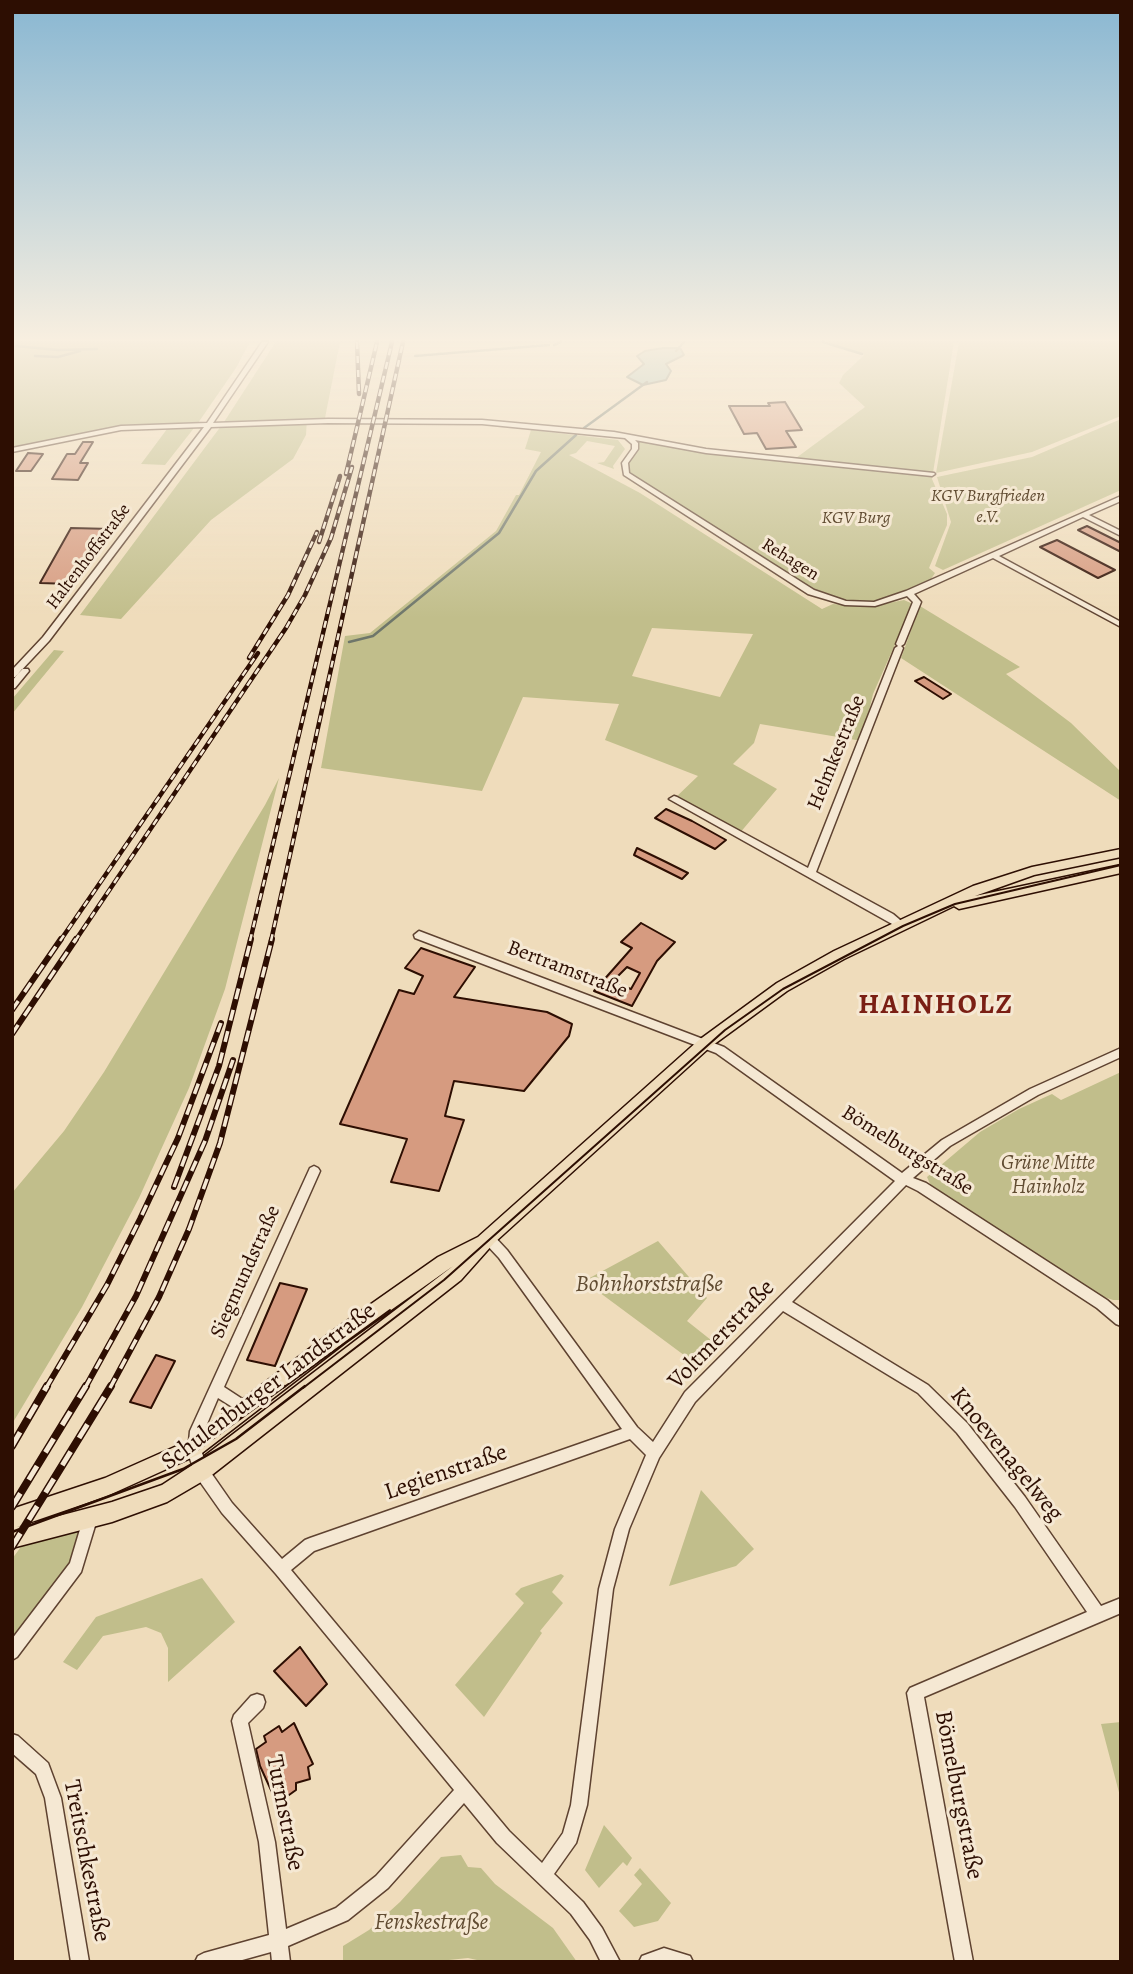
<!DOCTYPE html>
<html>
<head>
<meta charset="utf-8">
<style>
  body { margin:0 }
  #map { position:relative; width:1133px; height:1974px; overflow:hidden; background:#efdcbb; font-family:Alegreya,serif }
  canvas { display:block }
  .frame { position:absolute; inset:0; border:14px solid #2d0e02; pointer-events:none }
</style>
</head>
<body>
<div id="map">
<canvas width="1133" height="1974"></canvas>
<div class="frame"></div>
</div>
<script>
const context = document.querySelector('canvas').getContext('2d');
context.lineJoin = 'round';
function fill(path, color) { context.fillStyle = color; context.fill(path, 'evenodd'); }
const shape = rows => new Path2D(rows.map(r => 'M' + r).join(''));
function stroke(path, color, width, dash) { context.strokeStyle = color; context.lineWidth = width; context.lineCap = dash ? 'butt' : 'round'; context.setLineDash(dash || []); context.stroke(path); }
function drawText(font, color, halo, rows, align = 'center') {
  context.font = font + ' Alegreya,serif'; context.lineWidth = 6; context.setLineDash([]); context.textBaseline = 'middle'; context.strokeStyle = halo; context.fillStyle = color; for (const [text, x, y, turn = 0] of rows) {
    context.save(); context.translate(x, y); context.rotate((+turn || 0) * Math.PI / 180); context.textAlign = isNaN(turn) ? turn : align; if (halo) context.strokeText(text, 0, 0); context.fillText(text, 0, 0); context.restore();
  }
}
const green = shape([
  [12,342,250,342,236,368,198,423,120,425,12,448],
  [268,342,340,342,325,418,307,419,306,435,293,459,211,520,121,619,80,615,224,422,275,343],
  [819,342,954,342,932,479,947,514,947,525,929,568,935,573,927,585,885,602,863,604,824,599,626,474,625,463,633,452,635,443,627,438,706,450,796,458,865,407,839,383,843,375,864,355],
  [959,342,1121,342,1121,416,1032,452,936,473],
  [1121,419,1121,490,943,570,935,566,951,522,937,477,1032,457],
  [194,428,165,465,141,464,167,429],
  [531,430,618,440,625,449,613,466,614,469,597,463,604,462,615,446,587,441,576,453,569,455,640,493,822,609,833,604,868,607,904,600,913,604,873,694,862,741,760,724,754,743,733,764,777,789,739,834,674,799,698,776,605,740,619,704,523,697,482,791,321,768,345,636,370,633,496,531,516,495,519,495,541,452,525,449],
  [652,628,753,634,720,697,632,676],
  [920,606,1020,667,1006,674,1071,723,1121,772,1121,801,901,658],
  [54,650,64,651,12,714,12,699],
  [279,778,225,989,189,1088,139,1198,82,1307,12,1424,12,1193,64,1131,104,1072,265,805],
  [1121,1072,1121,1300,1113,1300,1101,1296,959,1205,931,1186,927,1177,980,1132,1019,1109,1052,1094,1061,1100],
  [658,1241,707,1298,687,1321,716,1344,696,1364,584,1281],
  [701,1490,754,1549,736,1566,669,1586],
  [89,1529,76,1567,12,1652,12,1559,23,1544],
  [561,1574,564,1576,552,1592,563,1603,540,1631,542,1633,484,1717,455,1685,524,1603,515,1594,521,1588],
  [202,1578,235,1622,168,1682,168,1648,161,1633,146,1627,103,1636,77,1670,63,1662,96,1617],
  [1121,1722,1121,1800,1101,1724],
  [604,1825,632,1858,627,1866,623,1862,599,1888,585,1870],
  [461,1855,468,1867,481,1868,495,1884,553,1928,577,1962,486,1962,468,1958,430,1962,343,1962,343,1946,369,1930,400,1902,441,1857],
  [640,1868,671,1903,658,1921,634,1927,619,1911,642,1884,634,1875]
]);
const water = shape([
  [663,348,680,348,684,355,666,364,671,371,666,380,643,385,627,377,644,364,637,356,645,351,663,348]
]);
const stream = shape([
  [823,342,862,354],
  [554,345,561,342],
  [16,346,58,350,97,349],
  [676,351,684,342],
  [35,356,58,357,80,351],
  [415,356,549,345],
  [584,428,647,382],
  [349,642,373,636,499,533,536,471,576,435]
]);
const building = shape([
  [785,402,802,430,786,431,796,447,766,449,757,433,744,434,729,406,770,406,768,403,785,402],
  [83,442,93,442,80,463,88,463,78,480,52,479,67,454,75,454,83,442],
  [28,453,43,454,31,471,16,471,28,453],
  [1087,526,1121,543,1121,552,1078,530,1087,526],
  [71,528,112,529,96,552,92,552,84,568,80,568,71,584,40,583,71,528],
  [1057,540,1115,570,1098,578,1040,547,1057,540],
  [924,677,951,694,943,699,915,681,924,677],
  [666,809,692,821,726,840,715,849,655,818,666,809],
  [637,848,666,862,688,873,682,879,634,855,637,848],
  [641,923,675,942,657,961,632,1006,594,991,632,948,621,942,641,923],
  [627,967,640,973,631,989,612,982,627,967],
  [421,948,475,967,454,997,547,1012,572,1024,569,1036,524,1091,454,1081,445,1116,464,1120,439,1191,391,1182,407,1139,340,1124,399,990,414,994,423,976,405,968,421,948],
  [280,1283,307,1289,275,1366,247,1360,280,1283],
  [156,1355,175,1361,151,1408,130,1402,156,1355],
  [300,1647,327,1684,306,1706,274,1671,300,1647],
  [294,1723,313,1764,308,1767,310,1779,296,1783,296,1790,282,1800,279,1794,276,1801,260,1766,256,1749,266,1742,264,1736,279,1726,282,1732,294,1723]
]);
const minor = shape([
  [262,342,268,342,213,423,328,419,482,420,614,432,706,449,934,473,935,474,932,476,706,453,635,440,638,443,638,449,628,463,629,473,814,590,846,601,874,602,906,591,1121,496,1121,501,1089,515,1121,531,1121,536,1083,517,999,556,1121,622,1121,627,993,558,914,594,921,602,904,644,901,646,903,648,816,872,893,914,906,925,901,929,669,799,674,796,677,797,808,868,895,648,898,646,896,644,913,602,907,596,875,606,845,605,808,594,624,475,622,463,632,449,632,444,625,438,482,424,328,423,211,427,49,641,15,677,12,677,12,670,43,637,204,427,121,430,12,452,12,448,121,426,207,423,262,342],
  [22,669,28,669,29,671,15,688,12,688,12,681,22,669],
  [419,931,724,1047,902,1173,942,1140,1030,1089,1121,1048,1121,1057,1038,1095,950,1146,913,1178,926,1183,1107,1300,1121,1312,1121,1326,1116,1324,1097,1308,918,1191,906,1185,792,1302,928,1385,967,1423,1025,1497,1101,1606,1121,1598,1121,1613,924,1697,973,1962,955,1962,907,1693,910,1688,1087,1612,1015,1507,957,1433,918,1393,783,1311,695,1402,659,1458,629,1529,613,1589,587,1805,576,1843,554,1874,583,1902,602,1928,620,1962,601,1962,590,1940,571,1914,497,1843,464,1803,388,1888,348,1920,288,1946,290,1962,272,1962,271,1952,235,1962,195,1962,198,1956,204,1953,269,1935,259,1842,232,1721,234,1715,251,1696,257,1694,263,1696,265,1702,263,1708,248,1723,275,1842,286,1929,336,1908,376,1876,454,1790,276,1574,222,1513,196,1476,188,1453,190,1431,310,1168,314,1166,318,1168,320,1171,224,1387,250,1404,252,1409,250,1414,245,1415,218,1398,204,1431,202,1453,207,1467,232,1503,282,1559,305,1540,310,1538,622,1429,499,1258,484,1242,482,1238,484,1234,488,1233,492,1234,507,1250,637,1427,653,1442,685,1392,895,1181,716,1053,415,938,414,935,419,931],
  [630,1439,646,1455,615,1529,599,1589,571,1805,563,1833,542,1863,509,1831,291,1570,314,1551,630,1439],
  [91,1509,96,1511,98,1516,81,1572,17,1657,12,1660,12,1639,70,1563,84,1516,86,1511,91,1509],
  [12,1734,18,1736,48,1763,61,1798,89,1962,71,1962,45,1798,36,1774,12,1753,12,1734],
  [664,1948,690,1956,693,1962,639,1962,642,1956,664,1948]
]);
const major = shape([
  [1121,849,1121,857,1034,875,975,896,1121,865,1121,873,959,909,954,906,844,959,787,991,709,1048,494,1243,461,1280,208,1478,167,1502,112,1522,12,1548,12,1509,105,1478,188,1441,334,1330,438,1257,478,1237,699,1040,777,983,834,951,973,886,1032,867,1121,849],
  [453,1266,194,1464,162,1485,112,1502,17,1527,107,1496,202,1453,346,1342,453,1266]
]);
const tramFar1 = shape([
  [283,1388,390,1310],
  [303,1388,444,1280,725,1030,783,989,903,926,955,904,1121,865]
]);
const tram = shape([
  [186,1458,285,1386],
  [12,1532,183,1469,236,1439,305,1386]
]);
const railFar2 = shape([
  [357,342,359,394],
  [346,474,377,342],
  [319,542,340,476],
  [249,658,288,595,317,532],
  [60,941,258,653],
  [75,941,286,628,305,595,331,538,352,467],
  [250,941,392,342],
  [271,941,403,342]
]);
const railFar1 = shape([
  [12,1010,61,939],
  [12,1034,76,939],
  [174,1187,219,1066,251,939],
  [46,1388,107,1285,140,1219,178,1138,221,1023],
  [85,1388,136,1296,205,1141,233,1060],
  [110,1388,159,1297,189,1229,220,1143,272,939]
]);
const rail = shape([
  [12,1446,47,1386],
  [12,1507,86,1386],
  [12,1547,111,1386]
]);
const farParknames = [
  ["KGV Burgfrieden",988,497],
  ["e.V.",988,518],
  ["KGV Burg",856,519]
];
const farStreetnames = [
  ["Haltenhoffstraße",89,557,-53],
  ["Rehagen",790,560,32]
];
const streetNames = [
  ["Helmkestraße",837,753,-68],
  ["Bertramstraße",567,970,21],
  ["Bömelburgstraße",907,1151,32],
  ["Siegmundstraße",246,1272,-66]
];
const parkNames = [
  ["Grüne Mitte",1048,1164],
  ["Hainholz",1048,1188]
];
const nearParknames = [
  ["Bohnhorststraße",649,1285],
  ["Fenskestraße",431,1923]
];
const nearStreetnames = [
  ["Voltmerstraße",722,1335,-46],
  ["Schulenburger Landstraße",269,1387,-37],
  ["Knoevenagelweg",1006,1455,51],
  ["Legienstraße",446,1473,-19],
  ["Bömelburgstraße",958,1795,79],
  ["Turmstraße",284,1813,79],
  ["Treitschkestraße",86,1861,79]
];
const districtNames = [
  ["HAINHOLZ",936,1006]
];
fill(green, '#c1be8b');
fill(water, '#9abcb0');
stroke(water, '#6e766a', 2);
stroke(stream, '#6e766a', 2.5);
fill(building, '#d69b80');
stroke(building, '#2d0e02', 2);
stroke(minor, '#5e4230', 3);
stroke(major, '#2d0e02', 3);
fill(minor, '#f5e8d3');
fill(major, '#efdcbb');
stroke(tramFar1, '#2d0e02', 2);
stroke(tram, '#2d0e02', 2.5);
stroke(railFar2, '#2d0e02', 4.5);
stroke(railFar1, '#2d0e02', 6);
stroke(rail, '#2d0e02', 8);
stroke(railFar2, '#f5e8d3', 2.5, [7]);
stroke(railFar1, '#f5e8d3', 3.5, [11]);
stroke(rail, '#f5e8d3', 5, [16]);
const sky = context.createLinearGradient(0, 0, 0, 618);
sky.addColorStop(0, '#89b7d2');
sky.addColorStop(0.55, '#f8efe0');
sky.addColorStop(1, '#f8efe000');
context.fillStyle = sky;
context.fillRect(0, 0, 1133, 618);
drawText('italic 18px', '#614c32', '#f5e8d3', farParknames);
drawText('18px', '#2d0e02', '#f5e8d3', farStreetnames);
drawText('21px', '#2d0e02', '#f5e8d3', streetNames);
drawText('italic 21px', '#614c32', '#f5e8d3', parkNames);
drawText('italic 24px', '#614c32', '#f5e8d3', nearParknames);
drawText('24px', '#2d0e02', '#f5e8d3', nearStreetnames);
context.letterSpacing = '2px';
drawText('bold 28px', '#7a1f14', '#f5e8d3', districtNames);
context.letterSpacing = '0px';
</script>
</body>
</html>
